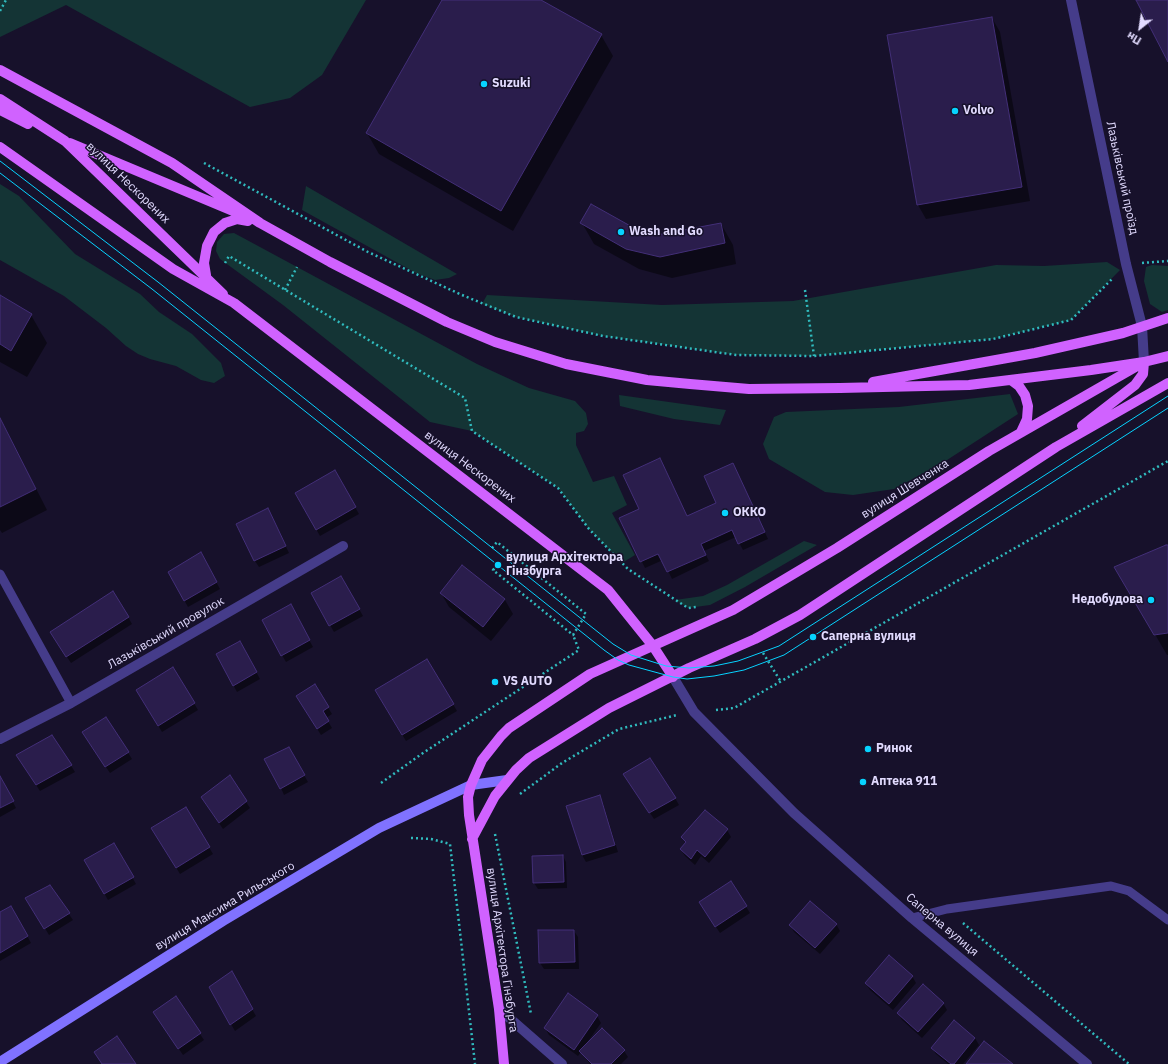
<!DOCTYPE html>
<html>
<head>
<meta charset="utf-8">
<style>
  body { margin:0 }
  #map { position:relative; width:1168px; height:1064px; overflow:hidden; background:#17112b; font-family:"IBM Plex Sans",sans-serif }
  canvas { display:block }
  .north { position:absolute; left:1120px; top:8px; width:40px; height:40px; -webkit-text-stroke:3px #17112b; paint-order:stroke; rotate:210deg; font-size:11px; font-weight:700; line-height:16px; text-align:center; color:#e2dbff }
  .north::after { content:''; display:block; margin:auto; width:14px; height:18px; background:#e2dbff; clip-path:polygon(50% 0,100% 100%,50% 72%,0 100%) }
</style>
</head>
<body>
<div id="map">
<canvas width="1168" height="1064"></canvas>
<div class="north">Пн</div>
</div>
<script>
const context = document.querySelector('canvas').getContext('2d');
context.lineJoin = 'round';
function fill(path, color) { context.fillStyle = color; context.fill(path, 'evenodd'); }
const shape = rows => new Path2D(rows.map(r => 'M' + r).join(''));
function stroke(path, color, width, dash) { context.strokeStyle = color; context.lineWidth = width; context.lineCap = dash ? 'butt' : 'round'; context.setLineDash(dash || []); context.stroke(path); }
function drawText(font, color, halo, rows, align = 'center') {
  context.font = font + ' "IBM Plex Sans",sans-serif'; context.lineWidth = 3; context.setLineDash([]); context.textBaseline = 'middle'; context.strokeStyle = halo; context.fillStyle = color; for (const [text, x, y, turn = 0] of rows) {
    context.save(); context.translate(x, y); context.rotate((+turn || 0) * Math.PI / 180); context.textAlign = isNaN(turn) ? turn : align; if (halo) context.strokeText(text, 0, 0); context.fillText(text, 0, 0); context.restore();
  }
}
const green = shape([
  [0,0,366,0,322,75,290,98,250,107,66,5,0,37],
  [0,184,19,196,75,254,140,294,159,312,192,334,221,363,225,376,214,383,201,380,176,366,150,359,138,354,126,346,106,328,64,296,0,260],
  [306,186,457,274,449,278,435,280,416,273,302,210],
  [234,233,477,364,529,388,575,401,586,413,588,424,584,431,576,433,576,445,593,482,614,476,627,505,612,513,635,555,622,563,589,529,558,488,472,431,430,422,283,305,220,259,216,251,217,242,224,234],
  [1107,262,1120,270,1071,320,993,339,814,356,736,355,603,336,516,317,482,304,487,295,662,305,793,301,996,265,1044,266],
  [1152,265,1168,266,1168,310,1162,312,1150,304,1144,281,1146,267],
  [1010,394,1018,414,944,462,894,489,853,495,825,492,769,459,763,444,774,417,786,412,899,407],
  [619,395,726,410,720,425,674,419,620,406],
  [804,541,817,545,745,587,710,605,688,608,675,600,703,596,727,585]
]);
const shadow = shape([
  [443,0,539,0,601,35,613,56,513,231,379,154,367,133],
  [992,18,1000,32,1030,201,926,219,918,205,888,36],
  [582,223,633,229,657,236,721,224,733,245,736,264,672,278,639,269,594,244],
  [0,296,31,315,47,343,27,377,0,362],
  [0,418,47,510,2,533,0,530],
  [736,471,768,539,743,550,736,537,704,551,709,561,672,579,663,560,645,568,621,519,687,517,718,503],
  [335,472,359,514,320,536,296,493],
  [271,516,289,553,259,567,255,561],
  [1168,546,1168,655,1167,655,1116,567],
  [201,554,220,589,188,607,169,572],
  [462,567,505,600,513,614,491,641,449,607,441,593],
  [341,577,363,616,334,632,312,593],
  [290,605,313,647,286,662,263,621],
  [128,617,132,624,71,663,55,639],
  [240,642,260,679,237,692,217,655],
  [427,660,457,711,406,741,376,691],
  [173,668,198,710,162,732,137,690],
  [314,685,332,714,326,718,332,728,321,735,301,703],
  [106,718,132,759,110,773,87,739],
  [52,736,75,772,40,791,21,762],
  [289,749,308,782,284,795,281,788],
  [229,776,250,808,223,829,206,804],
  [0,777,16,808,0,817],
  [629,781,675,798,679,805,654,819],
  [599,797,603,803,618,852,586,862,582,855,567,807],
  [186,809,213,854,180,874,153,829],
  [727,830,731,837,709,863,701,856,695,865,685,856,681,850,686,843,683,838],
  [114,845,136,884,108,900,86,861],
  [563,856,566,862,567,888,538,889,534,883],
  [731,883,750,913,720,933,704,909],
  [49,886,73,920,49,935,27,898],
  [11,907,31,943,0,961,0,913],
  [836,924,840,931,820,954,794,932,790,925],
  [574,931,578,937,579,969,544,969,540,963],
  [231,973,256,1016,235,1031,210,988],
  [912,976,916,983,893,1010,870,990,866,984],
  [175,997,204,1040,183,1055,158,1018],
  [943,1003,947,1010,922,1038,902,1020,898,1013],
  [597,1016,601,1023,586,1044,624,1051,628,1057,621,1064,590,1064,581,1052,578,1056,549,1035,545,1028],
  [954,1021,975,1038,979,1045,963,1064,948,1064,936,1054,932,1048]
]);
const building = shape([
  [442,0,541,0,602,34,501,211,366,133,442,0],
  [1136,0,1168,0,1168,62,1136,0],
  [992,17,1022,187,917,205,887,35,992,17],
  [591,204,634,228,657,235,721,223,725,243,660,257,626,249,580,223,591,204],
  [0,295,32,314,11,351,0,344,0,295],
  [0,418,36,489,0,507,0,418],
  [660,458,687,516,716,503,704,476,733,463,765,532,738,544,732,530,701,544,706,555,667,572,658,554,640,562,619,518,639,509,623,475,660,458],
  [335,470,356,507,316,530,295,493,335,470],
  [268,508,286,546,254,561,236,524,268,508],
  [1166,545,1168,545,1168,633,1154,635,1114,567,1166,545],
  [201,552,217,582,184,601,168,572,201,552],
  [462,565,505,599,483,627,440,593,462,565],
  [341,576,360,609,329,626,311,593,341,576],
  [113,591,129,617,66,657,50,632,113,591],
  [291,604,310,640,281,656,262,620,291,604],
  [240,641,257,672,233,686,216,654,240,641],
  [427,659,454,704,402,735,375,690,427,659],
  [173,667,195,703,158,726,136,690,173,667],
  [315,684,329,707,323,711,329,721,317,729,296,696,315,684],
  [106,717,129,752,105,767,82,732,106,717],
  [52,735,72,765,36,785,16,755,52,735],
  [289,747,305,775,280,789,264,759,289,747],
  [650,758,676,798,649,813,623,774,650,758],
  [230,775,247,801,219,823,201,797,230,775],
  [0,776,14,801,0,808,0,776],
  [600,795,615,845,582,855,566,806,600,795],
  [186,807,210,847,176,868,151,828,186,807],
  [705,810,728,829,705,857,697,850,691,859,680,849,686,842,681,837,705,810],
  [114,843,134,877,104,894,84,860,114,843],
  [563,855,564,882,533,883,532,856,563,855],
  [731,881,747,906,715,927,699,902,731,881],
  [50,885,70,913,44,929,25,898,50,885],
  [810,901,837,924,815,948,789,925,810,901],
  [11,906,28,936,0,953,0,912,11,906],
  [538,930,574,930,575,962,539,963,538,930],
  [889,955,913,976,889,1004,865,983,889,955],
  [232,971,253,1009,230,1025,209,987,232,971],
  [923,984,944,1003,918,1032,897,1013,923,984],
  [568,993,598,1015,574,1050,544,1028,568,993],
  [176,996,201,1033,178,1049,153,1012,176,996],
  [954,1020,975,1038,954,1064,951,1064,931,1048,954,1020],
  [602,1028,625,1050,611,1064,592,1064,579,1051,602,1028],
  [117,1036,136,1064,102,1064,94,1052,117,1036],
  [984,1041,1013,1064,966,1064,984,1041]
]);
const path = shape([
  [0,11,6,0],
  [204,163,368,252,462,295,516,317,603,336,736,355,814,356,993,339,1071,320,1113,278],
  [225,263,229,256,465,398,472,431,558,488,589,529,628,569,688,608,696,607],
  [1142,263,1168,261],
  [285,290,297,267],
  [805,290,814,356],
  [492,548,497,542,586,614,573,635,493,570,498,565],
  [763,653,781,682],
  [716,710,734,708,1168,461],
  [381,783,423,753,579,650,573,635],
  [520,794,562,763,619,729,677,715],
  [495,834,531,1014],
  [411,838,431,839,450,844,475,1064],
  [963,923,1129,1064]
]);
const service = shape([
  [0,574,71,703],
  [912,918,947,909,1111,886,1129,891,1168,920]
]);
const minor = shape([
  [1071,0,1126,264,1142,326,1144,362],
  [673,677,694,712,794,813,912,918,1087,1064],
  [0,739,71,703,343,546],
  [499,1009,562,1064]
]);
const secondary = shape([
  [0,1062,223,921,379,828,471,785,507,780]
]);
const primary = shape([
  [0,70,172,163,260,223,330,262,447,322,495,342,566,364,647,380,690,384,749,389,840,388,969,385,1091,370,1144,362,1168,356],
  [0,99,65,141,223,294],
  [0,110,28,124],
  [70,143,240,214],
  [0,147,173,269,234,303,608,590,653,646,673,677],
  [206,275,204,263,207,246,214,232,225,223,237,219,248,221],
  [1011,380,1019,386,1025,395,1028,406,1027,419,1021,432],
  [873,382,1035,353,1123,333,1168,318],
  [1082,426,1135,385,1143,374,1144,362],
  [472,839,495,796,516,770,529,758,609,708,689,668,755,639,800,615,1056,447,1168,383],
  [504,1064,499,1009,469,815,468,797,471,785,482,760,501,736,509,728,590,674,733,610,837,548,989,451,1139,365]
]);
const tram = shape([
  [0,161,158,282,613,644,631,655,666,666,689,668,714,666,738,661,779,646,1168,396],
  [0,173,152,289,604,650,618,660,629,665,673,677,687,679,714,676,744,670,784,655,1168,408]
]);
const markers = [
  [484,84,4,"#07d3ff"],
  [955,111,4,"#07d3ff"],
  [621,232,4,"#07d3ff"],
  [725,513,4,"#07d3ff"],
  [498,565,4,"#07d3ff"],
  [1151,600,4,"#07d3ff"],
  [813,637,4,"#07d3ff"],
  [495,682,4,"#07d3ff"],
  [868,749,4,"#07d3ff"],
  [863,782,4,"#07d3ff"]
];
const poiNames = [
  ["Suzuki",492,84],
  ["Volvo",963,111],
  ["Wash and Go",629,232],
  ["ОККО",733,513],
  ["вулиця Архітектора",506,558],
  ["Гінзбурга",506,572],
  ["Недобудова",1143,600,"right"],
  ["Саперна вулиця",821,637],
  ["VS AUTO",503,682],
  ["Ринок",876,749],
  ["Аптека 911",871,782]
];
const streetNames = [
  ["Лазьківський проїзд",1122,178,78],
  ["вулиця Нескорених",128,183,44],
  ["вулиця Нескорених",470,467,37],
  ["вулиця Шевченка",905,489,-32],
  ["Лазьківський провулок",166,633,-30],
  ["вулиця Максима Рильського",225,906,-31],
  ["Саперна вулиця",942,925,40],
  ["вулиця Архітектора Гінзбурга",502,950,82]
];
fill(green, '#143435');
fill(shadow, '#0007');
fill(building, '#2a1d4c');
stroke(building, '#432f78', 1);
stroke(path, '#30bbbe', 2.5, [2, 3]);
stroke(service, '#453c8a', 9);
stroke(minor, '#453c8a', 10);
stroke(secondary, '#8072ff', 10);
stroke(primary, '#d062ff', 10);
stroke(tram, '#07d3ff', 1);
for (const [x, y, r, color] of markers) { const dot = new Path2D(); dot.arc(x, y, r, 0, 2 * Math.PI); context.fillStyle = color; context.fill(dot); stroke(dot, '#17112b', 1.5); }
drawText('bold 12px', '#e2dbff', '#17112b', poiNames, 'left');
drawText('12px', '#e2dbff', '#17112b', streetNames);
</script>
</body>
</html>
